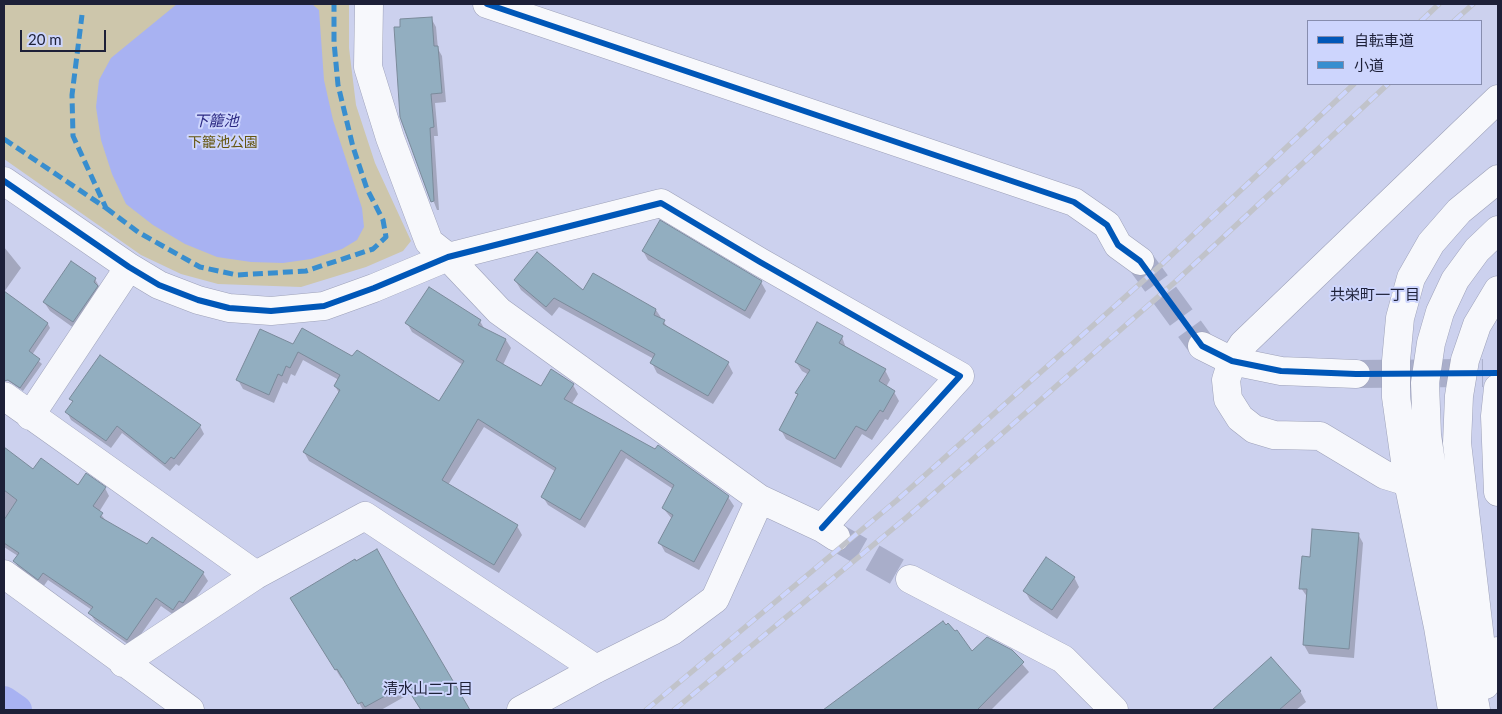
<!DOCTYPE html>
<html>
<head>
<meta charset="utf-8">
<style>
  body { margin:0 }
  #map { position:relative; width:1502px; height:714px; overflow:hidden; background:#ccd1ee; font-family:Lato,"Noto Sans JP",sans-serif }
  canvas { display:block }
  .frame { position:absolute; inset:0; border:5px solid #1d2038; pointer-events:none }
  .legend { position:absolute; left:1307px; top:20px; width:175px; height:65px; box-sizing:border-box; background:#cdd5fd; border:1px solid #878dae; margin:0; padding:6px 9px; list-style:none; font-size:15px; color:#1d2038 }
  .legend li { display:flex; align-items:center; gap:10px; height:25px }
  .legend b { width:25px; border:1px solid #878dae }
  .scale { position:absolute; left:20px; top:30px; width:86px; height:22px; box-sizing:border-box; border:2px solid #1d2038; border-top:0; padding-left:6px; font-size:15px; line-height:18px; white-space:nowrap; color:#1d2038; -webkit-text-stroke:4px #cdd5fd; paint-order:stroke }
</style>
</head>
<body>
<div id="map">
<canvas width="1502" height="714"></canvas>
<div class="frame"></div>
<ul class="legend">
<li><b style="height:6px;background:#0057b8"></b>自転車道</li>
<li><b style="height:6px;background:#388ecf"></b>小道</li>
</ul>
<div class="scale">20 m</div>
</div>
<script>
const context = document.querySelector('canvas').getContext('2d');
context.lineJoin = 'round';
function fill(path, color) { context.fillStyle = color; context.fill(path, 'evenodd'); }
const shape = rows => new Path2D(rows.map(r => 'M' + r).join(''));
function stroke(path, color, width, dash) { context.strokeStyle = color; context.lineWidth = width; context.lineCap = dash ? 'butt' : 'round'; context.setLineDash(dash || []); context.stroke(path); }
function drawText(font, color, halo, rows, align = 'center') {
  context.font = font + ' Lato,"Noto Sans JP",sans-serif'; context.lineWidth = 4; context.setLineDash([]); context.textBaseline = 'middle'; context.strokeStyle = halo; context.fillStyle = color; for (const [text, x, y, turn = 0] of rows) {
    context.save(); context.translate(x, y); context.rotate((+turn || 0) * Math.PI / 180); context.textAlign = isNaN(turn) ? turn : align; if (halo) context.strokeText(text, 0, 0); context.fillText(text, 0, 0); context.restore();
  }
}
const green = shape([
  [4,4,349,4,349,48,356,105,375,163,411,241,403,251,366,267,301,287,218,284,181,274,141,255,4,159]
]);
const water = shape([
  [177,4,312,4,319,10,324,80,333,120,362,208,364,227,357,240,342,249,311,259,283,263,251,262,217,257,185,244,153,225,126,204,112,174,101,140,96,107,99,80,111,58]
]);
const shadow = shape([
  [431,18,436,27,438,49,442,56,446,102,435,103,438,136,434,136,439,210,437,210,401,117],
  [4,247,21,268,4,292],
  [643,251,761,282,766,291,750,319,648,260],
  [95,279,100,288,78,331,50,311,44,302],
  [515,280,584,292,656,310,668,328,728,363,733,373,713,404,657,373,652,363,654,359,559,307,552,316,521,290],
  [25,308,48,324,50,328,32,355,42,364,23,391,4,378,4,335],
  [480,321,485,330,506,340,511,348,503,365,541,388,573,385,578,394,571,405,655,451,658,447,728,497,734,506,699,570,665,552,660,543,672,519,663,508,673,489,626,458,585,528,548,505,543,497,556,472,484,427,448,485,517,526,522,535,499,573,309,461,304,452,339,393,335,386,339,380,303,360,295,376,291,374,287,384,283,382,274,403,243,389,238,380,294,346,353,358,440,403,463,365,412,332,407,323],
  [842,337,846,348,885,370,890,380,886,387,894,392,899,401,888,420,885,419,872,440,862,434,841,468,786,439,781,430,798,396,797,393,809,375,802,371,796,362],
  [71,399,200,426,204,434,179,466,176,464,170,471,122,433,111,448,71,420,67,412,73,403],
  [4,449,33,471,78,487,105,488,109,496,99,512,107,522,147,546,203,573,208,581,187,610,178,618,161,606,132,647,95,621,90,613,92,610,48,580,43,587,20,570,15,562,18,556,4,547],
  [1358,534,1363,543,1354,658,1309,654,1304,645,1308,598,1301,588],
  [1074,577,1079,587,1057,619,1030,600,1025,591],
  [297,608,467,706,459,710,422,710,411,693,381,710,363,710,344,677,341,678],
  [943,622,972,653,1011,651,1029,672,991,710,915,710,913,707,909,710,825,710],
  [1271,659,1300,691,1306,702,1296,710,1214,710]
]);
const canal = shape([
  [4,701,17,710]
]);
const building = shape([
  [432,17,434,46,438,46,442,93,431,94,434,127,430,128,434,201,431,202,400,117,394,27,400,27,400,19,432,17],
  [660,220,762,281,745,311,642,251,660,220],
  [537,252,583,290,593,273,656,309,654,315,665,320,663,324,729,362,708,396,650,363,655,354,554,298,546,307,514,280,537,252],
  [71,261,96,278,94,282,98,286,73,322,43,302,71,261],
  [429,287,481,320,478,325,506,339,496,360,541,386,551,369,574,384,564,399,655,449,658,445,729,496,694,562,658,543,673,515,662,508,674,485,621,450,580,520,541,497,556,468,478,419,442,480,518,525,494,565,303,452,340,390,334,386,340,375,298,352,290,368,286,366,282,376,278,374,269,395,236,380,260,329,293,344,302,328,352,356,357,350,439,401,464,361,405,323,429,287],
  [4,291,48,323,29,351,40,359,20,388,8,380,4,381,4,291],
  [817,322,843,336,839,343,886,369,879,381,895,391,883,412,880,410,866,431,856,426,835,459,779,430,798,394,795,393,810,370,795,362,817,322],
  [100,355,201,425,174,459,171,457,165,464,117,426,106,441,65,412,73,401,69,399,100,355],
  [4,447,33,469,41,458,78,485,86,473,106,487,93,506,103,513,100,517,147,544,152,537,204,572,183,603,179,601,173,610,156,598,127,640,88,613,93,607,43,573,38,580,13,561,19,553,4,543,4,520,17,500,4,490,4,447],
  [1312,529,1359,533,1349,649,1303,645,1307,589,1299,589,1302,556,1310,557,1312,529],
  [377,549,398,587,470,710,421,710,405,685,365,707,362,702,358,704,337,669,335,670,290,598,355,559,356,561,377,549],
  [1046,557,1075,577,1052,610,1023,591,1046,557],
  [943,621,946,625,948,623,955,631,957,630,972,651,987,637,1012,650,1024,662,977,710,823,710,943,621],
  [1271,657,1301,691,1279,710,1212,710,1271,657]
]);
const streetTunnel = shape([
  [1140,261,1202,346],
  [1356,374,1483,373],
  [836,537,910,579]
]);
const street = shape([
  [369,4,368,67,390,138,429,242,448,257,499,311,760,499,822,528,836,537],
  [487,4,1074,202,1107,225,1118,245,1140,261],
  [4,181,129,267,159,285,198,300,229,308,271,311,324,306,374,288,448,257,661,203,760,262,960,376,822,528],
  [1202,346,1232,361,1281,371,1356,374],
  [1498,388,1495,416,1498,492],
  [4,396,256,575],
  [30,416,129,267],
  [1408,482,1385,475,1320,436,1274,435,1254,429,1240,418,1228,399,1226,380,1232,361,1243,344,1498,99],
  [4,574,190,710],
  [910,579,1063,659,1114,710],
  [123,663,256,575,365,516,596,669],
  [1485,685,1498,651],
  [521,710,596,669,672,631,715,599,760,499]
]);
const highway = shape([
  [1482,656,1457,443,1459,396,1465,360,1477,325,1498,290],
  [1452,710,1438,627,1408,482,1396,397,1396,361,1400,318,1411,278,1431,243,1459,211,1498,179],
  [1476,710,1434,482,1427,435,1425,383,1431,343,1440,312,1455,280,1477,250,1498,230]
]);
const rail = shape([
  [1421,21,1439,4],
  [1454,21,1473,4],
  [646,710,896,501,1161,265,1354,84],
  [674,710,907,517,1086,360,1175,282,1388,84]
]);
const quiet = shape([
  [4,139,106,208,73,136,72,95,82,15],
  [106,208,138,232,200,267,237,275,306,271,373,249,386,237,383,220,367,189,353,147,338,85,334,42,334,4]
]);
const cycleway = shape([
  [487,4,1074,202,1107,225,1118,245,1140,261,1202,346,1232,361,1281,371,1356,374,1498,373],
  [4,181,129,267,159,285,198,300,229,308,271,311,324,306,374,288,448,257,661,203,760,262,960,376,822,528]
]);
const parkNames = [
  ["下籠池公園",223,142]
];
const waterNames = [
  ["下籠池",216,121]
];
const neighbourhoodNames = [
  ["共栄町一丁目",1375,295],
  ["清水山二丁目",428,689]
];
fill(green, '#cdc6ab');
fill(water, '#a8b2f2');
fill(shadow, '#0003');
stroke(canal, '#a8b2f2', 30);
fill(building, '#92aec0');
stroke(building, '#7a8a9a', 1);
stroke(streetTunnel, '#a9aeca', 28, [28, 14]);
stroke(street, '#9da1b9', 29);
stroke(highway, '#9da1b9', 29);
stroke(street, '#f7f8fc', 28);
stroke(highway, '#f7f8fc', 28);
stroke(rail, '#c1c3ca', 5.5);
stroke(rail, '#cdd5fd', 4, [11]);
stroke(quiet, '#388ecf', 5, [10, 5]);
stroke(cycleway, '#0057b8', 6);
drawText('14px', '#65560f', '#cdd5fd', parkNames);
drawText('italic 15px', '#2b2882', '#cdd5fd', waterNames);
drawText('15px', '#1d2038', '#cdd5fd', neighbourhoodNames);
</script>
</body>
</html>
